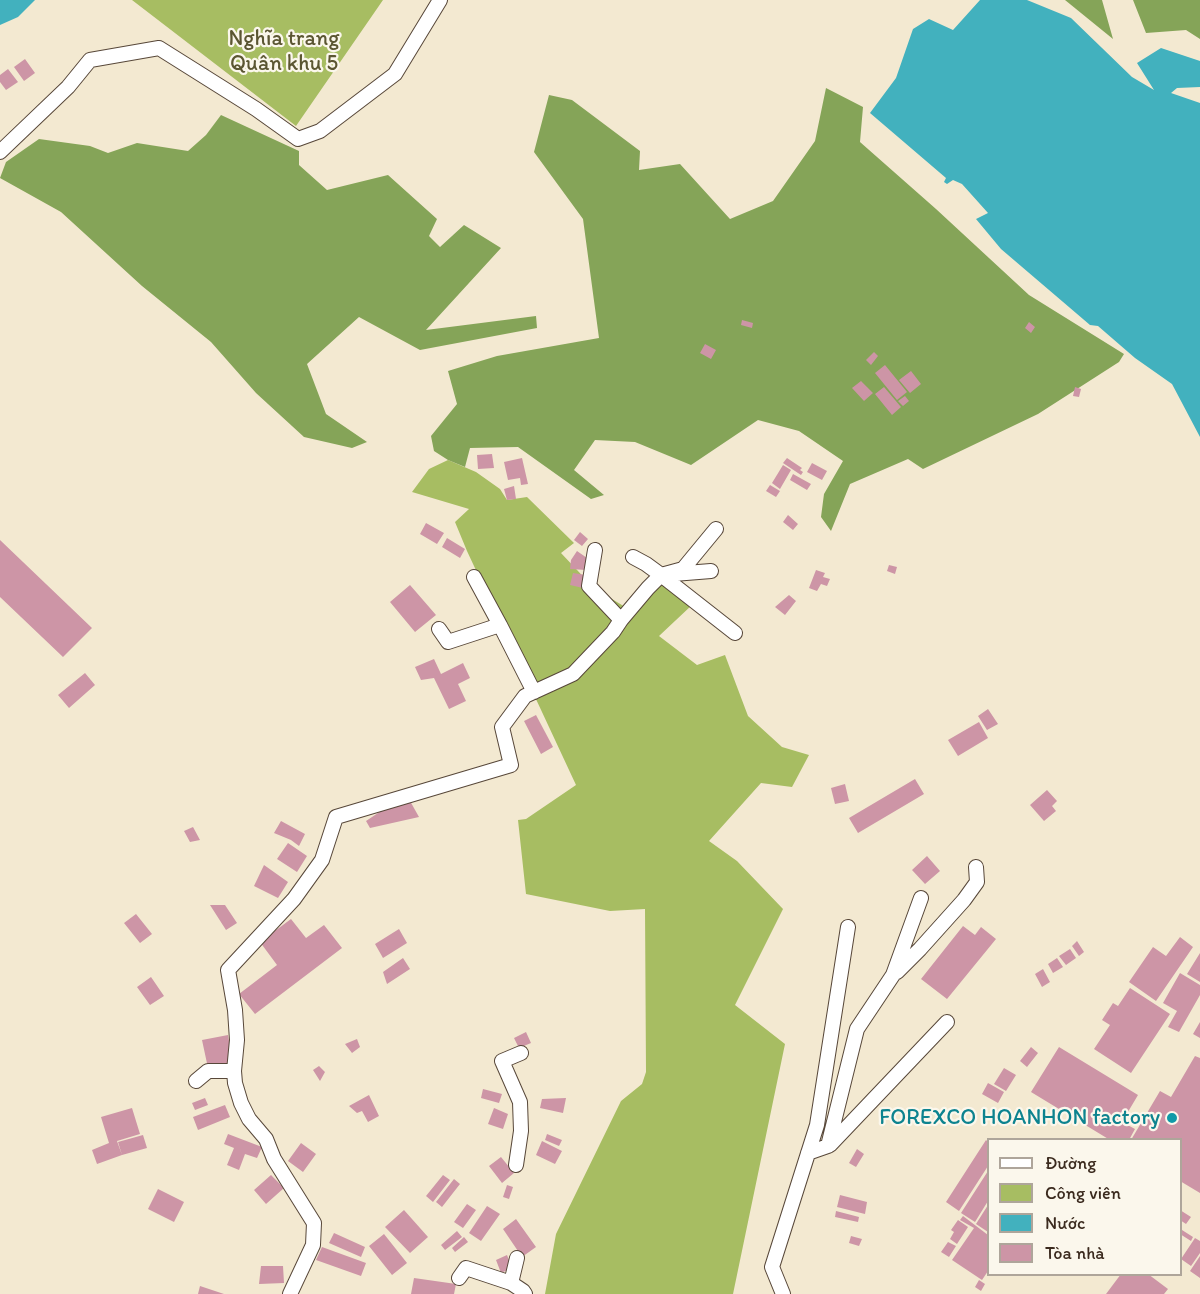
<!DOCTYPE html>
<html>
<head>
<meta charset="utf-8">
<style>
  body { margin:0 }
  #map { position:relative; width:1200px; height:1294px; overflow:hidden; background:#f3e9d1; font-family:Itim,sans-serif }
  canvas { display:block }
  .legend { position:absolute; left:987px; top:1138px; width:195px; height:138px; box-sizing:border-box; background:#fbf7ec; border:2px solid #aea59a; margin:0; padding:8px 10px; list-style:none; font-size:18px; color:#3b2a1e }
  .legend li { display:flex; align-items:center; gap:12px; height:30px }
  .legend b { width:30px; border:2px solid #aea59a }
</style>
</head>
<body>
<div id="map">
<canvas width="1200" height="1294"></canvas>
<ul class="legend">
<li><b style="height:8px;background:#fff"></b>Đường</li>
<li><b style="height:16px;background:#a7bd62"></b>Công viên</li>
<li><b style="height:16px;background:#42b1be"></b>Nước</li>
<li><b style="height:16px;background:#cd95a6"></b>Tòa nhà</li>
</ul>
</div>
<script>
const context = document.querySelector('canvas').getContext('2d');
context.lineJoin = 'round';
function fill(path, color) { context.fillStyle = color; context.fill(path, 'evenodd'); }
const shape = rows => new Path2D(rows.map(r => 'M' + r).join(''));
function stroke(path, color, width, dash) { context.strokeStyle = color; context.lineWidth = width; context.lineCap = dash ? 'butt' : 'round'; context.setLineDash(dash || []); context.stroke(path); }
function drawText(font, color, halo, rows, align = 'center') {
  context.font = font + ' Itim,sans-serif'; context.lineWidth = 4.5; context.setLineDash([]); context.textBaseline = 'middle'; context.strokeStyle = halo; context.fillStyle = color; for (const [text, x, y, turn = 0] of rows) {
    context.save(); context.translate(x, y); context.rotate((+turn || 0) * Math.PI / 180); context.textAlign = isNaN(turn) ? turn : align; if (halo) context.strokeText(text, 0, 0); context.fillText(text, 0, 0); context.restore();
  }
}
const green = shape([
  [132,0,383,0,296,126],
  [448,460,476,472,500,489,507,500,527,497,574,543,561,553,594,588,630,610,662,575,692,605,659,636,697,665,725,655,748,716,782,747,809,755,792,787,761,783,709,841,737,861,783,909,735,1005,785,1044,733,1294,545,1294,556,1234,621,1101,642,1084,646,1072,645,909,610,911,526,894,518,820,526,819,576,785,467,551,455,522,469,509,412,492,429,469]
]);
const forest = shape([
  [1065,0,1102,0,1113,39],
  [1133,0,1200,0,1200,39,1186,30,1146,33],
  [826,88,863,107,860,142,936,209,1029,295,1124,354,1119,362,1038,414,923,469,908,459,850,484,831,531,821,517,824,494,843,461,799,431,758,420,691,465,635,442,595,440,574,470,604,495,591,499,518,447,470,448,465,467,448,460,434,451,431,436,457,404,448,371,497,356,599,338,583,219,534,152,549,95,572,100,640,151,639,170,680,164,730,219,773,201,815,141],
  [221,115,299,151,299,165,327,190,388,175,437,219,429,236,440,247,464,225,501,248,426,330,536,316,537,328,420,350,359,317,307,364,326,414,367,442,352,448,304,437,256,393,211,342,142,286,61,212,0,178,6,162,39,139,90,146,108,153,137,143,188,151,206,135]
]);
const water = shape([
  [0,0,35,0,18,17,0,25],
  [980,0,1027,0,1071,18,1132,77,1154,90,1137,63,1161,48,1200,61,1200,87,1177,88,1171,93,1200,103,1200,437,1172,384,1135,358,1098,326,1090,325,1001,249,976,219,988,213,962,184,953,180,947,184,944,182,946,178,870,113,896,78,913,29,929,19,953,30]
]);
const building = shape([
  [25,59,35,73,24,81,14,67],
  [8,69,18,82,6,90,0,82,0,75],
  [742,320,753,323,752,328,741,325],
  [1029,322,1035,327,1031,333,1025,328],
  [705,344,716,350,711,359,700,353],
  [874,352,878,356,871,365,866,360],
  [885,365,907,392,897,400,875,373],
  [911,371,921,384,910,393,899,380],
  [861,381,873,393,864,401,852,388],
  [884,387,901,407,892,415,875,394],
  [1075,387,1081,389,1079,397,1073,396],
  [905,396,909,401,903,406,898,401],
  [492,454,494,468,478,469,477,455],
  [522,458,528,484,521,485,520,478,508,480,504,462],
  [787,458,802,468,800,470,803,472,801,475,783,463],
  [812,463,827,471,822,480,807,472],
  [783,465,791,470,780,489,772,483],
  [793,474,811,484,807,490,790,480],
  [770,485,780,491,776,497,766,491],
  [514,486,516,499,507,500,504,489],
  [788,515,798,524,793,530,783,522],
  [426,523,444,533,437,544,420,534],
  [580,532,588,539,582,546,574,540],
  [447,538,465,549,460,558,442,547],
  [0,540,92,628,63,657,0,597],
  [577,551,587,558,586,570,570,569,571,560],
  [889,565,897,567,895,574,887,571],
  [816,570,825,573,823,577,830,579,827,586,821,584,817,591,809,588],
  [573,573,586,575,583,588,570,585],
  [410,585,436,615,415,632,390,602],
  [789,595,796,601,785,615,775,607],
  [434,659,441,674,463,663,470,678,458,684,466,701,449,709,434,678,421,680,415,667],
  [85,673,95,685,69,708,58,695],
  [988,709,998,724,987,730,978,716],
  [536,715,553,747,541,754,524,721],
  [979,722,988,738,958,756,948,740],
  [915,779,924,794,858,833,849,818],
  [845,784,849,801,835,804,831,788],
  [1047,790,1057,801,1052,806,1056,811,1044,821,1030,805],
  [410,801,419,817,370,828,366,821,387,807],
  [281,821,305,834,299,846,291,840,274,833],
  [193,827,200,840,190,842,184,831],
  [288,843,307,856,297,872,277,859],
  [927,856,940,871,925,884,912,870],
  [264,865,288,882,278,898,254,886],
  [210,905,225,905,237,923,226,930],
  [136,914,152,934,140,943,124,923],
  [291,919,306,938,324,925,342,948,255,1014,239,994,277,965,260,942],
  [963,926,975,935,981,927,996,939,947,999,921,979],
  [399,929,407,943,383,958,375,944],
  [1180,937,1193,947,1156,1001,1129,982,1153,947,1166,956],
  [1077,941,1084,952,1079,956,1072,946],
  [1070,949,1076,958,1066,965,1059,956],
  [1200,953,1200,982,1187,974],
  [403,958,410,969,387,984,383,972],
  [1057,958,1063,967,1053,973,1048,964],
  [1043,969,1050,982,1042,987,1035,974],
  [1180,973,1200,985,1200,995,1179,1032,1168,1027,1177,1011,1163,1003],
  [151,977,164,996,150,1005,137,987],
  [1130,988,1170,1014,1131,1073,1094,1049,1110,1025,1102,1020,1113,1003,1118,1006],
  [1200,1022,1200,1038,1193,1034],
  [526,1032,531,1043,519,1048,514,1038],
  [228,1035,233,1064,208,1068,202,1040],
  [357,1039,360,1047,352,1053,345,1044],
  [1031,1047,1038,1053,1027,1067,1020,1061],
  [1059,1047,1138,1095,1122,1122,1135,1129,1129,1140,1110,1140,1031,1092],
  [1195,1056,1200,1058,1200,1193,1180,1181,1180,1140,1131,1140,1160,1091,1171,1097],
  [319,1066,325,1072,320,1081,313,1070],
  [1004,1068,1016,1075,1006,1091,994,1084],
  [988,1083,1004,1092,998,1103,982,1094],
  [483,1089,502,1094,499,1103,481,1098],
  [369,1095,379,1116,368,1122,362,1111,357,1113,349,1106],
  [205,1098,208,1105,195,1110,192,1103],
  [566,1098,563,1113,540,1108,542,1099],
  [225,1105,230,1117,198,1130,193,1117],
  [132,1108,140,1134,117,1141,122,1155,97,1164,92,1150,109,1143,101,1117],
  [494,1108,508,1114,503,1129,488,1124],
  [228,1134,262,1147,257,1158,245,1154,239,1170,227,1165,234,1148,224,1144],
  [547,1134,562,1140,559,1146,545,1140],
  [143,1135,147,1148,122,1155,118,1142],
  [986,1140,988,1142,988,1166,959,1211,946,1202],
  [542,1141,562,1151,555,1164,536,1155],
  [301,1143,316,1154,303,1172,288,1161],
  [857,1149,864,1154,856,1167,849,1163],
  [501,1157,514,1173,502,1183,489,1166],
  [988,1171,988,1201,975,1222,961,1213],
  [271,1175,284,1188,266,1204,254,1190],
  [443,1175,450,1180,433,1202,426,1196],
  [454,1179,460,1184,442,1207,436,1202],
  [507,1185,513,1187,509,1199,503,1197],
  [158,1189,184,1202,174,1222,148,1209],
  [840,1195,867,1202,865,1214,837,1207],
  [467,1204,476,1210,463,1228,454,1222],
  [988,1205,988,1232,976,1224],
  [487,1206,500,1214,481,1241,469,1233],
  [404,1210,428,1237,410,1253,385,1227],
  [1180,1210,1191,1217,1186,1224,1180,1220],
  [836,1211,859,1217,858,1222,835,1217],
  [963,1216,988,1235,988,1271,982,1280,952,1260,974,1228,960,1220],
  [516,1219,536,1247,522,1257,503,1229],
  [958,1220,968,1227,957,1244,950,1239,954,1232,951,1230],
  [1182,1230,1193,1237,1191,1241,1180,1234],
  [457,1231,462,1237,445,1250,441,1245],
  [334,1233,365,1247,361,1257,329,1243],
  [384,1234,407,1263,392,1275,369,1246],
  [851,1236,862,1239,859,1246,849,1243],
  [464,1237,468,1242,455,1252,452,1248],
  [1195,1238,1200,1241,1200,1253,1191,1266,1181,1259],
  [948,1242,956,1246,949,1257,941,1252],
  [322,1247,366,1263,361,1276,316,1260],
  [507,1255,512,1268,501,1273,496,1260],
  [1200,1256,1200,1278,1190,1271],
  [261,1266,283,1266,284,1283,259,1284],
  [1121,1274,1148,1274,1168,1289,1164,1294,1106,1294],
  [414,1278,456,1284,454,1294,411,1294],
  [979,1280,985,1284,981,1291,975,1287],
  [200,1286,224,1294,198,1294]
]);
const street = shape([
  [0,152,68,87,90,60,159,48,256,109,298,139,320,131,395,74,440,0],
  [595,550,589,586,621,620],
  [633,557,646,564,661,575],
  [711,571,661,575,735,633],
  [474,577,500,625,534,692],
  [439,629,448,642,500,625],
  [897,972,920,949,964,900,977,882,976,867],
  [196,1081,208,1071,234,1071],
  [830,1145,947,1022],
  [808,1153,828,1146,857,1029,893,975,921,898],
  [516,1165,521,1131,520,1102,502,1061,521,1053],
  [459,1278,466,1268,511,1283,517,1258],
  [511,1283,523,1291,525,1294],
  [290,1294,313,1245,314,1223,274,1159,266,1139,249,1119,241,1103,235,1083,234,1071,237,1040,235,1010,228,970,294,899,322,860,336,817,511,765,502,727,525,696,573,674,613,632,621,620,648,588,661,575,683,569,716,529],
  [783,1294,772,1267,817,1125,848,927]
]);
const markers = [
  [1172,1118,6,"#0f9aa8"]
];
const parkNames = [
  ["Nghĩa trang",284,39],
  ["Quân khu 5",284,64]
];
const cultureNames = [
  ["FOREXCO HOANHON factory",1160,1118]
];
fill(green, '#a7bd62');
fill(forest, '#85a458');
fill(water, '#42b1be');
fill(building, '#cd95a6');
stroke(street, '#574739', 16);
stroke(street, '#fff', 14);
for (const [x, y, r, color] of markers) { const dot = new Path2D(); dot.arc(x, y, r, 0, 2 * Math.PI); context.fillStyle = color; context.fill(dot); stroke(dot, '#fbf7ec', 2); }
drawText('22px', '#5b5632', '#fbf7ec', parkNames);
drawText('22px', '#0d838f', '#fbf7ec', cultureNames, 'right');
</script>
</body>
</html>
